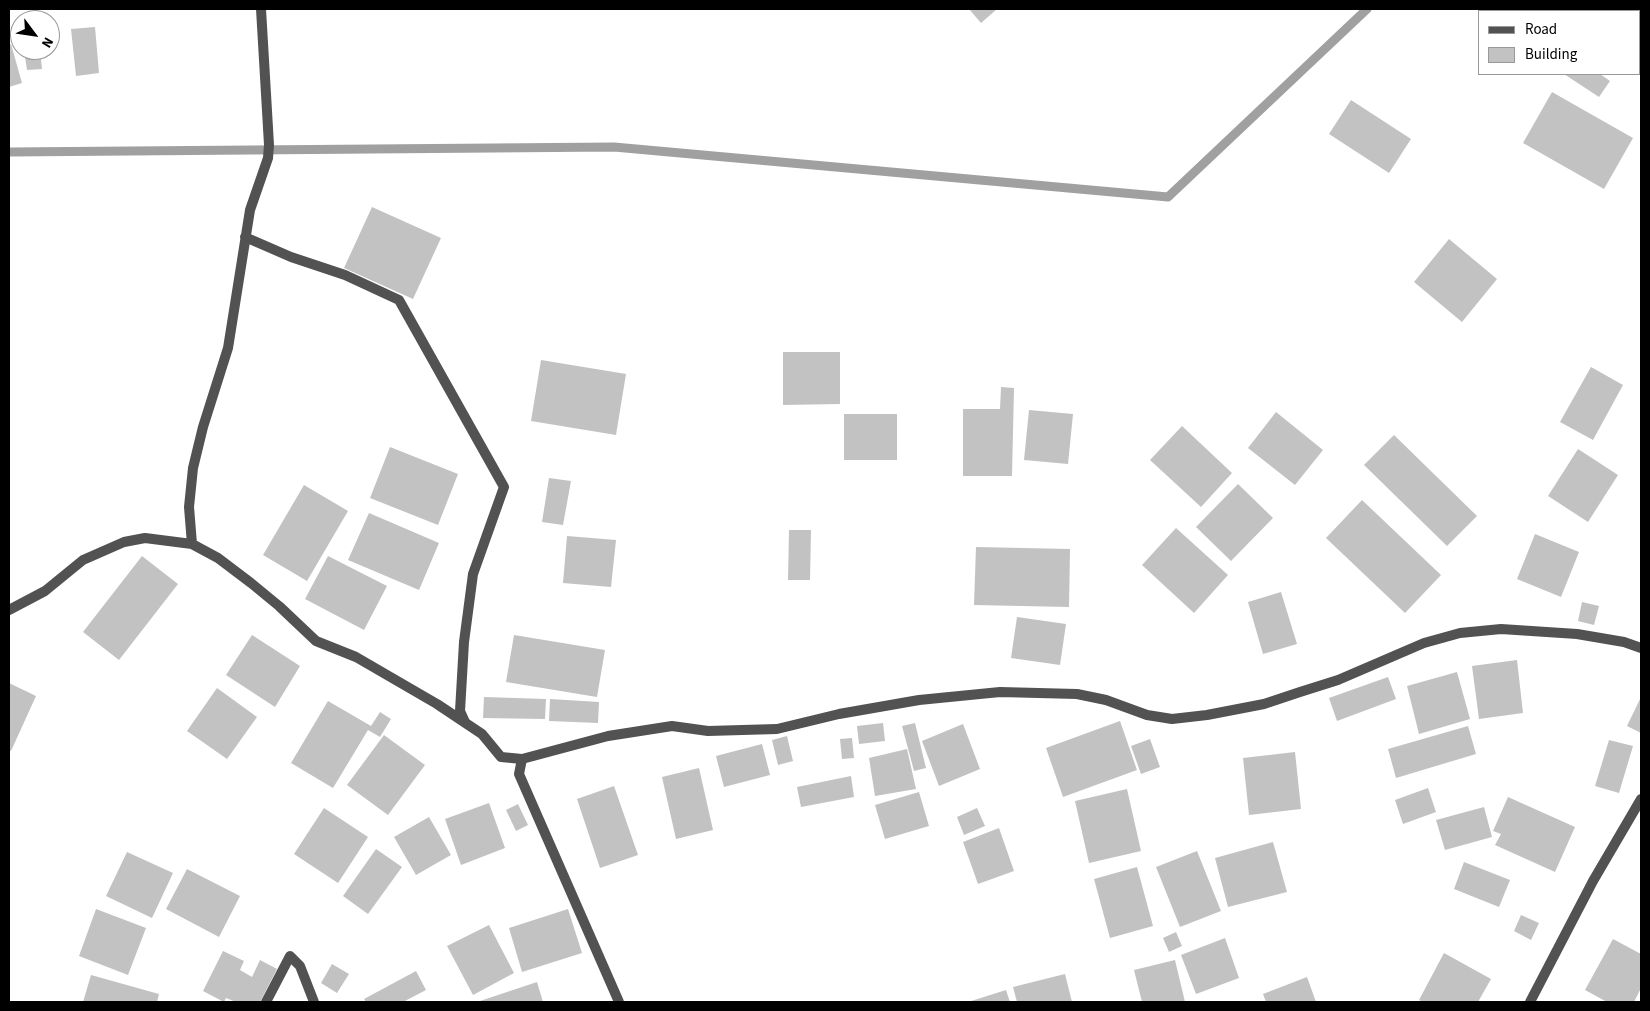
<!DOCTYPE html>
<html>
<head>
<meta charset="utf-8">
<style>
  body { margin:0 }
  #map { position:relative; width:1650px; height:1011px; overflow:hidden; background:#fff; font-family:"Source Sans 3",sans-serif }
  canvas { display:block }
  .frame { position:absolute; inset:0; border:10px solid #000; pointer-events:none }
  .legend { position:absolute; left:1478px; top:10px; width:162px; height:65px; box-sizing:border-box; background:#fff; border:1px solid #999; margin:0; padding:6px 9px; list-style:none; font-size:15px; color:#000 }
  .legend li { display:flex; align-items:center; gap:10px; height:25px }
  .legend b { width:25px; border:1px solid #999 }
  .north { position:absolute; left:10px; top:10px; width:50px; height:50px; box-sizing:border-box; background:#fff; border:1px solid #999; border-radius:50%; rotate:121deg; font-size:14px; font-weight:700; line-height:20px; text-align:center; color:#000 }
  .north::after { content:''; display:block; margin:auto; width:18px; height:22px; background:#000; clip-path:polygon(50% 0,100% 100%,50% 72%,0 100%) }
</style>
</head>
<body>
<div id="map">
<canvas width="1650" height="1011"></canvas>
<div class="frame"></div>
<ul class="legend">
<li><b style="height:6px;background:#525252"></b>Road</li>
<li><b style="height:14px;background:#c2c2c2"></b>Building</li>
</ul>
<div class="north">N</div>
</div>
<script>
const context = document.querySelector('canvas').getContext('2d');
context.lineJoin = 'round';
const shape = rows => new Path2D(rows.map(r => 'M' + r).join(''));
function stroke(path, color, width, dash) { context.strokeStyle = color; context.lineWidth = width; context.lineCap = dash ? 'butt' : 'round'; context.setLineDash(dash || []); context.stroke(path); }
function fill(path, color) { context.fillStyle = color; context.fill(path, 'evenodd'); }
const stream = shape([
  [9,152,614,147,1168,197,1367,9]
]);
const building = shape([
  [969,9,997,9,981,23],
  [95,27,99,73,76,76,71,29],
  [11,44,22,83,9,87,9,45],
  [24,50,40,50,42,69,27,70],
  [1564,74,1600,74,1610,81,1599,97],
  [1552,92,1633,138,1604,189,1523,143],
  [1351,100,1411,139,1389,173,1329,134],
  [372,207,441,238,413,299,344,268],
  [1449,239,1497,279,1462,322,1414,282],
  [783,352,840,352,840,404,783,405],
  [541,360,626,374,616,435,531,421],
  [1591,367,1623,385,1593,440,1560,422],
  [1001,387,1014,388,1012,476,963,476,963,409,1000,409],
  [1029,410,1073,414,1068,464,1024,460],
  [1276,412,1323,450,1295,485,1248,448],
  [844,414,897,414,897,460,844,460],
  [1182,426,1232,473,1201,507,1150,460],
  [1394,435,1477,516,1447,546,1364,465],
  [390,447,458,474,438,525,370,498],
  [1578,449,1618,475,1588,522,1548,496],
  [549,478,571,481,563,525,542,522],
  [1238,484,1273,518,1231,561,1196,527],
  [304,485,348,511,307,581,263,555],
  [1362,500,1441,575,1405,613,1326,538],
  [369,513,439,543,419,590,348,560],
  [1176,528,1228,575,1194,613,1142,565],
  [789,530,811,530,810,580,788,580],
  [1535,534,1579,552,1561,597,1517,579],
  [567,536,616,540,611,587,563,583],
  [976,547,1070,549,1069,607,974,605],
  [142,556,178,584,119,660,83,632],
  [328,556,387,586,364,630,305,599],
  [1281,592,1297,644,1263,654,1248,602],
  [1582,602,1599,606,1594,625,1578,621],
  [1017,617,1066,624,1060,665,1011,658],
  [252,635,300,666,275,707,226,675],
  [514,635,605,650,597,697,506,682],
  [1517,660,1523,713,1479,719,1472,666],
  [1457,672,1470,719,1419,734,1407,686],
  [1388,677,1396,699,1337,721,1329,698],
  [9,683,36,696,11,751,9,750],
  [217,688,257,717,227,759,187,731],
  [484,697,546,699,545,719,483,718],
  [1641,697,1641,733,1627,726],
  [550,699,599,702,598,723,549,721],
  [328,701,371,726,380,712,391,719,380,737,368,730,333,788,291,763],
  [1120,721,1137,770,1063,797,1046,748],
  [883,723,885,741,859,744,857,726],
  [915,723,926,768,914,771,902,726],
  [963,724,980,769,939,786,922,741],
  [1468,726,1476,754,1396,778,1388,749],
  [384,735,425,765,388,815,347,785],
  [787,736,793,761,778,765,772,740],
  [852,738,854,758,842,759,840,739],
  [1150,739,1160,767,1141,774,1131,746],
  [1609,740,1633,746,1619,793,1595,786],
  [762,744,770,775,724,787,716,756],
  [907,749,916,789,875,796,869,758],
  [1295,752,1301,809,1249,815,1243,758],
  [699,768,713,830,676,839,662,777],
  [851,776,854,797,801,807,797,787],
  [614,786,638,855,600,868,577,799],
  [1428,788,1436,812,1403,824,1395,800],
  [1127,789,1141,851,1089,863,1075,801],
  [919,792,929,826,885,839,875,805],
  [1508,797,1575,827,1555,872,1495,845,1501,834,1493,831],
  [489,803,505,848,461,865,445,819],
  [518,804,528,825,516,831,506,810],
  [1484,807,1492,837,1445,850,1436,820],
  [324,808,368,837,338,883,294,854],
  [977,808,985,826,964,835,957,817],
  [429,817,451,855,416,875,394,837],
  [999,828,1014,871,978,884,963,842],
  [1273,842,1287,892,1228,907,1215,858],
  [376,849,402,867,368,914,343,896],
  [1197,851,1221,911,1180,927,1156,867],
  [127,852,173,873,152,918,106,896],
  [1464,862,1510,880,1499,907,1454,889],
  [1137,867,1153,926,1110,938,1094,879],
  [187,869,240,896,219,937,166,909],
  [96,909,146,928,128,975,79,956],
  [568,909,582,953,522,972,509,928],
  [1521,915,1539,923,1531,940,1514,931],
  [489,925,514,973,473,995,447,946],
  [1176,932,1182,946,1169,952,1163,938],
  [1225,938,1239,978,1196,994,1181,955],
  [1613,939,1641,954,1641,988,1634,1002,1607,1002,1585,990],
  [223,951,244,961,240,970,252,977,260,960,277,969,260,1002,236,1002,226,998,224,1002,203,991],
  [1444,953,1491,979,1478,1002,1423,1002,1419,1000],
  [1175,960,1185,1002,1142,1002,1134,970],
  [332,964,349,974,337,993,321,983],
  [416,971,426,990,403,1002,366,1002,364,999],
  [1065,974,1072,1002,1017,1002,1013,987],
  [91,975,159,994,157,1002,83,1002],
  [1307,977,1316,1002,1266,1002,1263,994],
  [537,982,543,1002,477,1002],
  [1006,990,1010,1002,968,1002]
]);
const street = shape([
  [245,237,291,257,345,275,399,300,504,487,473,574,464,642,460,711,465,722],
  [192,544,189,507,193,468,203,427,228,348,250,210,268,158,269,145,261,9],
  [9,610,45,591,83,560,124,542,145,538,192,544,218,558,251,583,279,606,316,641,356,657,437,704,482,734,501,757,522,759,608,736,672,726,708,731,777,729,839,714,919,700,1000,692,1077,694,1106,700,1147,715,1172,719,1207,715,1264,704,1300,692,1338,680,1424,643,1460,633,1501,629,1577,634,1624,642,1641,648],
  [522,759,519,774,619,1002],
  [266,1002,290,956,300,966,314,1002],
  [1530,1002,1593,881,1641,799]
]);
stroke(stream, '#a0a0a0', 9);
fill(building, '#c2c2c2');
stroke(street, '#525252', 10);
</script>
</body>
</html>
